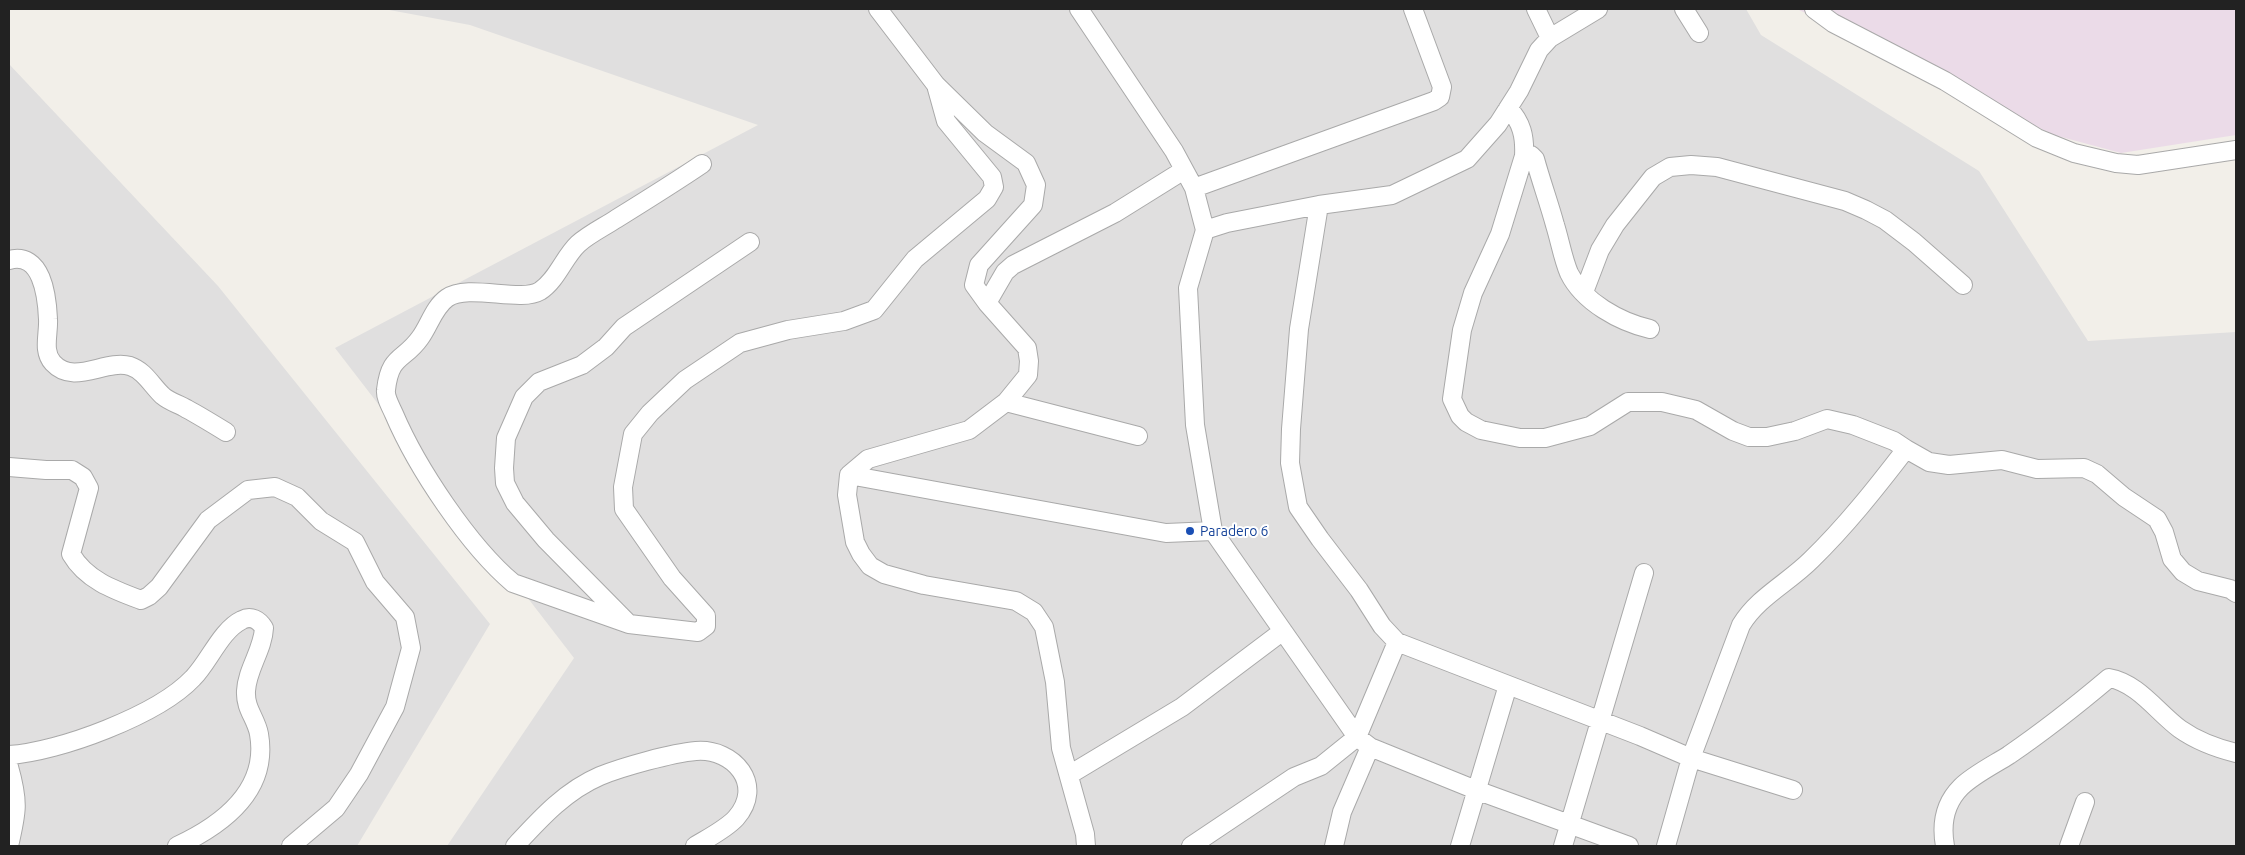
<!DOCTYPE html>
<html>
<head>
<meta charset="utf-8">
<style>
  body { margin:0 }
  #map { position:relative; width:2245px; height:855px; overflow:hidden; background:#f2efe9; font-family:Ubuntu,sans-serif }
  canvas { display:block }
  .frame { position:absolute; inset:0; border:10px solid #222; pointer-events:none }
</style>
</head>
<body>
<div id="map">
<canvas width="2245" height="855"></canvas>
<div class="frame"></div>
</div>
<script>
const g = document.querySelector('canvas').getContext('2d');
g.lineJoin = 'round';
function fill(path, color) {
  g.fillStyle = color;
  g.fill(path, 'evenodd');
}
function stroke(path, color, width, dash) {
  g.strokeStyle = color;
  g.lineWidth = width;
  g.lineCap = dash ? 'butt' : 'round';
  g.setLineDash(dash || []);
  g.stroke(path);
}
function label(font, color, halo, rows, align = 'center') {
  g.font = font + ' Ubuntu,sans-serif';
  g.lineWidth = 4;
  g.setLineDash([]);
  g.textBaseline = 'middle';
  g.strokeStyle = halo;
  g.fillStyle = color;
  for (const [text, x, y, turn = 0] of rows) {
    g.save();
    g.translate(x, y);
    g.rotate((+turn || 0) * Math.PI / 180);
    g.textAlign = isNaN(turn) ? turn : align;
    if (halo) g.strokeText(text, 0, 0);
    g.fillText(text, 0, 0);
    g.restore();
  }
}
fill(new Path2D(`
  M384 9H1746L1761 35 1979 171 2088 341 2236 332V846H447L574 658 335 348 758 125 470 25Z
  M9 64 218 286 490 624 357 846H9Z`), '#e0dfdf');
fill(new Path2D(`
  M1797 9H2236V135L2121 153 2054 135Z`), '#ebdbe8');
const minor = new Path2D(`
  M878 9 936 85 985 133 1026 163 1036 185 1033 205 979 265 974 285 987 303 1027 348 1029 361 1028 375 1006 402 969 430 868 459 849 475 847 495 855 542 861 554 870 566 884 574 924 585 1016 601 1034 612 1044 627 1055 682 1061 748 1085 834 1086 846
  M1079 9 1174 151 1194 188 1205 230 1188 288 1195 425 1213 531 1357 737 1370 747 1476 790 1629 846
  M1536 9 1550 38
  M1684 9 1699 33
  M1814 9 1833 23 1945 81 2037 138 2074 153 2116 163 2138 165 2236 150
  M1508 108C1522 122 1525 137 1524 156L1500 234 1473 293 1462 330 1452 399 1460 416 1466 422 1481 430 1520 438H1545L1590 426 1628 402H1662L1696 410 1733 431 1749 437H1767L1795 431 1827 419 1853 425 1894 441 1906 449C1876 488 1846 526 1811 560 1788 583 1758 597 1741 625L1691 758 1666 846
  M1524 156 1531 155 1535 159C1541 181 1549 203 1555 225 1560 241 1563 259 1569 273 1583 302 1620 322 1650 329
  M702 164C674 183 645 201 616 219 604 227 589 234 578 244 564 257 557 280 540 291 520 303 468 283 447 298 434 307 429 326 420 338 404 361 390 354 386 390 385 397 391 407 394 414 417 468 469 546 513 583L629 624 698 632 706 626V616L672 578 624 509 623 487 633 434 650 413 685 380 740 343 788 330 844 321 874 310 915 259 987 199 994 187 992 177 946 121 936 85
  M1194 188 1434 101 1440 97 1442 87 1413 9
  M1205 230 1227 223 1319 205 1392 195 1467 159 1498 124 1519 91 1539 50 1550 38 1598 9
  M9 260C42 251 47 296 48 319 49 334 42 351 53 363 74 386 105 359 130 366 145 371 152 386 163 396 170 402 179 404 187 409 200 416 213 424 226 432
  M1584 292 1600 250 1615 225 1653 177 1670 167 1691 165 1717 167 1845 201 1866 210 1885 220 1914 242 1963 285
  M987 303 1005 272 1013 265 1115 213 1184 170
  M1006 402 1138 436
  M1906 449 1929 462 1949 465 2002 460 2037 469 2084 468 2097 474 2124 497 2157 519 2164 532 2172 559 2183 572 2198 581 2230 589 2236 593
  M9 467 46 470H72L83 477 89 488 71 554C86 580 114 590 141 600L149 596 159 587 208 520 248 490 275 487 297 497 321 521 355 542 375 582 405 617 411 648 395 707 359 774 336 808 291 846
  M849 475 1166 533 1213 531
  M627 622 546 540 515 503 505 483 504 468 506 438 524 397 539 382 582 365 606 347 624 327 750 242
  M1397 642 1640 736 1691 758 1793 790
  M9 755C59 752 158 715 193 678 209 662 221 630 242 620 251 615 259 620 264 628 263 650 247 669 246 691 245 709 256 718 259 734 269 791 222 825 177 846
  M9 767C19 802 17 812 9 846
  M1069 775 1182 707 1283 631
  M515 846C540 819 565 791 600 776 622 767 672 753 696 751 734 748 765 785 736 818 726 829 708 838 695 846
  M1191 846 1294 777 1321 766 1357 737 1397 642 1382 626 1359 590 1320 539 1298 507 1290 463 1291 429 1299 329 1319 205
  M1334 846 1342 812 1370 747
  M1460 846 1508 685
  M1563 846 1644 573
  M1945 846C1941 824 1945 803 1961 787 1973 775 1995 764 2009 755 2044 731 2077 705 2109 678 2138 683 2157 712 2180 729 2197 741 2216 748 2236 753
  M2069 846 2085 802`);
stroke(minor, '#a9a9a9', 20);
stroke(minor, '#fff', 18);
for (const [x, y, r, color] of [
  [1190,531,5,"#1a4fb4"]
]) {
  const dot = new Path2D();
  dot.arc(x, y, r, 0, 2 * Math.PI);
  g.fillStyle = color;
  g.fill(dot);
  stroke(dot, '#fff', 2);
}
label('14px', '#164399', '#fff', [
  ["Paradero 6",1200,531]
], 'left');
</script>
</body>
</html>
